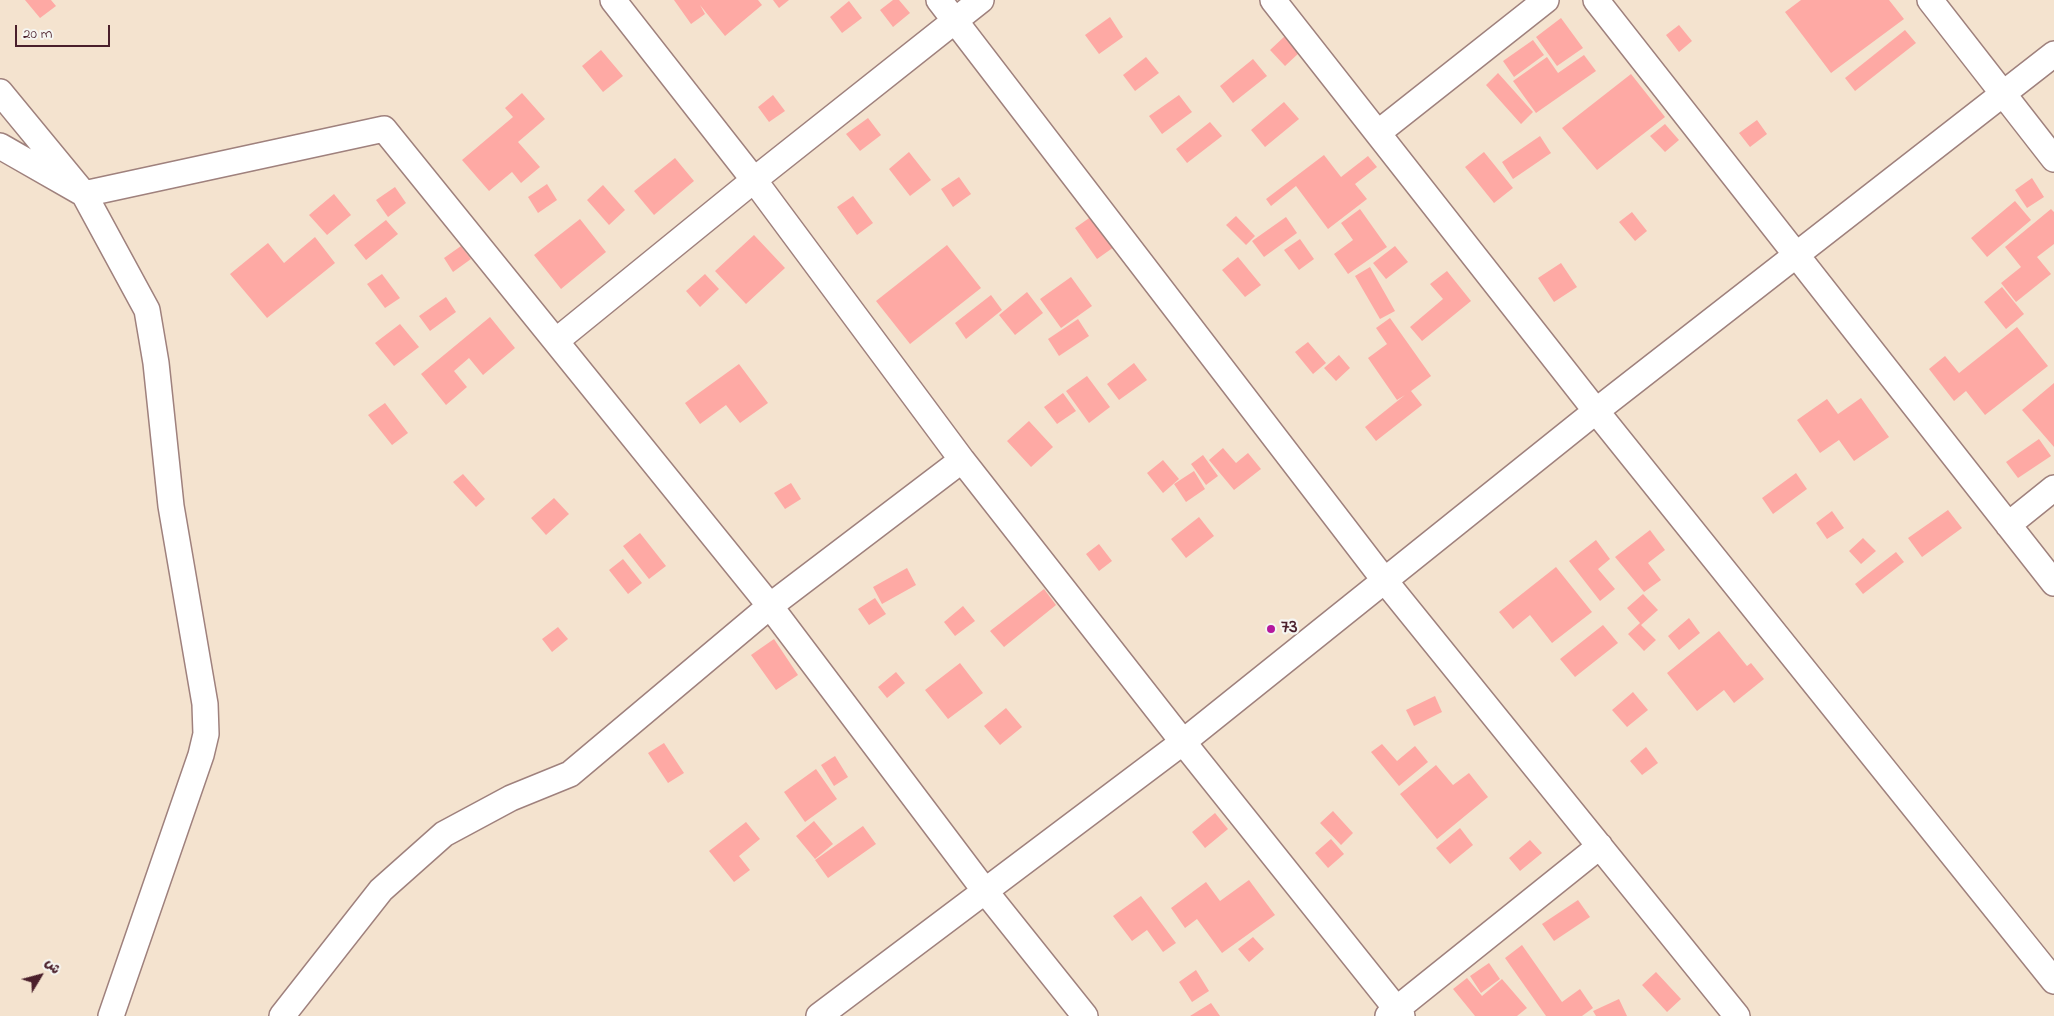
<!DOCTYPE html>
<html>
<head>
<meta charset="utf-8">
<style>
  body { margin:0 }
  #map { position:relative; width:2054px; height:1016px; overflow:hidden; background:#f4e3cf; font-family:"Indie Flower","Playpen Sans Arabic",sans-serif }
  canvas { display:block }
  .north { position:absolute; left:15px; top:951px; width:50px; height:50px; -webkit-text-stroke:4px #f6f6f2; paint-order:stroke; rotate:53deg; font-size:14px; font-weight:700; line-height:20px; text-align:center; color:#4a1f2b }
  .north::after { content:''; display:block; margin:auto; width:18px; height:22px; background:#4a1f2b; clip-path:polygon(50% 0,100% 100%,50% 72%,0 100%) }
  .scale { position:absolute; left:15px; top:25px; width:95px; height:22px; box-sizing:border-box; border:2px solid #4a1f2b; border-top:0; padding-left:6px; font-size:15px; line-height:18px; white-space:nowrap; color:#4a1f2b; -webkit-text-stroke:4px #f6f6f2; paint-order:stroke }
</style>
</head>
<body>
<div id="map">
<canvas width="2054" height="1016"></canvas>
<div class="north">ش</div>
<div class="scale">20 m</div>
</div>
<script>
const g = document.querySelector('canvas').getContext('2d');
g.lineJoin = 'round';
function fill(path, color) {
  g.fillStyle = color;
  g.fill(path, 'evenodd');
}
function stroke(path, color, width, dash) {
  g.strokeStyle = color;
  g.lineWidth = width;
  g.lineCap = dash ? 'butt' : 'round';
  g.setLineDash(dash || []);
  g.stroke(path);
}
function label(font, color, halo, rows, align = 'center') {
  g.font = font + ' "Indie Flower",sans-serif';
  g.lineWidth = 4.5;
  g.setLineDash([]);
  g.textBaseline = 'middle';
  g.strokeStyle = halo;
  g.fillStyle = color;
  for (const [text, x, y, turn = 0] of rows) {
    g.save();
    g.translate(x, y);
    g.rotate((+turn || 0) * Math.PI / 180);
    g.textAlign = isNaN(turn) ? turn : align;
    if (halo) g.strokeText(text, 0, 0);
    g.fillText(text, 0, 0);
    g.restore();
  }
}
fill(new Path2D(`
  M25 0H51L56 6 40 18Z
  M674 0H758L762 5 725 36 700 5 705 14 691 24Z
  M773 0H789L779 8Z
  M893 0H899L910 13 893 27 880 10Z
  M1801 0H1889L1904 19 1831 73 1785 12Z
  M849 1 862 18 842 33 830 17Z
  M1110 17 1123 37 1099 54 1085 35Z
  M1561 18 1583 48 1557 66 1536 37Z
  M1679 25 1692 41 1679 52 1666 35Z
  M1905 30 1916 43 1855 91 1845 78Z
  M1285 36 1300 52 1285 66 1270 50Z
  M1533 40 1544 55 1514 77 1503 61Z
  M601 50 623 76 603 92 582 66Z
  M1584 55 1596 71 1536 113 1513 81 1547 57 1558 73Z
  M1146 57 1159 73 1135 91 1123 75Z
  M1253 59 1267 76 1233 103 1220 86Z
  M1498 73 1533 112 1521 124 1486 85Z
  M1631 74 1665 117 1597 170 1562 128Z
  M522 93 545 119 518 142 540 167 521 183 512 172 489 191 462 160 513 117 505 108Z
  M773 95 785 111 769 122 758 107Z
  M1179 95 1192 112 1162 134 1149 116Z
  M1284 102 1299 119 1265 147 1251 130Z
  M868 118 881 135 860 151 846 134Z
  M1757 120 1767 134 1750 147 1739 133Z
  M1210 122 1222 136 1187 163 1176 149Z
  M1665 124 1679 140 1665 152 1650 136Z
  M1540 136 1551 153 1513 179 1502 162Z
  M909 152 931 180 910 196 889 169Z
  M1484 152 1513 188 1494 203 1465 167Z
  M1324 155 1341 177 1368 156 1377 167 1355 184 1367 199 1328 229 1296 186 1271 206 1266 199Z
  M675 158 694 181 654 215 634 191Z
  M959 177 971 194 953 207 941 189Z
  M2032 178 2044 197 2027 208 2015 190Z
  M547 184 557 200 538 213 528 197Z
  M603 185 625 210 609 225 587 200Z
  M395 187 406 203 388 217 376 200Z
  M334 194 351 215 327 235 309 215Z
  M853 196 873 223 857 235 837 207Z
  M2015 201 2031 220 1987 257 1971 238Z
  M1360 209 1387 247 1348 274 1334 254 1353 240 1341 223Z
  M2051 209 2054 212V244L2037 257 2051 274 2016 302 2001 283 2021 267 2005 247Z
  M1632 212 1647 231 1635 241 1619 222Z
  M1092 216 1114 247 1097 259 1075 228Z
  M1236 216 1255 236 1246 245 1226 225Z
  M1286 217 1297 233 1264 257 1252 241Z
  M580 219 606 252 561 289 534 255Z
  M386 220 398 234 366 260 354 245Z
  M754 235 785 268 746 304 715 271Z
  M315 237 335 263 267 318 230 274 268 243 284 263Z
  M1300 239 1314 259 1299 270 1284 250Z
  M947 245 981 288 910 344 876 301Z
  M461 246 471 259 453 272 444 258Z
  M1395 246 1408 262 1386 279 1373 263Z
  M1238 257 1261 285 1245 297 1222 270Z
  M1561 263 1577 287 1554 302 1538 278Z
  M1370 267 1395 311 1380 319 1355 276Z
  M1447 271 1471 301 1422 341 1410 327 1443 299 1430 284Z
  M382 274 400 298 385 308 367 284Z
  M705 274 719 289 700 307 686 291Z
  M1071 277 1092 306 1061 328 1040 299Z
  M2002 287 2024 314 2006 329 1984 302Z
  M1027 292 1043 313 1015 335 999 315Z
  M991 295 1002 310 966 339 955 323Z
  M446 297 456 312 430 331 419 316Z
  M490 317 515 348 483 375 469 358 454 371 467 387 446 405 421 374Z
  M1390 318 1431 376 1411 391 1422 405 1376 441 1365 427 1405 395 1397 400 1368 358 1387 344 1376 328Z
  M1078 319 1089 336 1059 356 1048 339Z
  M400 324 419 347 394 366 375 343Z
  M2017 327 2048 366 1985 415 1966 391 1954 401 1929 369 1945 356 1959 373Z
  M1308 342 1326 363 1313 374 1295 352Z
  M1339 355 1350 368 1336 381 1324 368Z
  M1134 363 1147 380 1119 400 1107 384Z
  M739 364 768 403 740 423 726 405 700 424 685 403Z
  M1087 376 1110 407 1089 423 1066 391Z
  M2054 383V447L2022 410Z
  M1063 393 1076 411 1057 424 1044 407Z
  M1861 398 1889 437 1854 461 1839 440 1820 453 1797 420 1827 399 1838 414Z
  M385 403 408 433 392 445 368 415Z
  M1029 421 1053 447 1031 467 1007 441Z
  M2039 439 2051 456 2018 478 2006 462Z
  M1223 448 1236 463 1248 453 1261 469 1234 490 1209 460Z
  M1203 455 1218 476 1206 485 1191 464Z
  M1163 460 1179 479 1163 493 1147 473Z
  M1194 471 1205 489 1186 502 1174 484Z
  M1796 473 1807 489 1773 514 1762 498Z
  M463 474 485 499 476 507 453 482Z
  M791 483 801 499 785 509 774 493Z
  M554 498 569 514 546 535 531 518Z
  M1948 510 1962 528 1922 557 1908 538Z
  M1832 511 1844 528 1827 539 1816 523Z
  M1199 517 1214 536 1186 558 1171 539Z
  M1650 530 1665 550 1648 563 1661 580 1644 592 1615 557Z
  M640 533 666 566 649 579 623 546Z
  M1863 538 1876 551 1861 564 1849 551Z
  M1596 540 1610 559 1598 569 1615 589 1600 601 1569 561Z
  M1099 544 1112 561 1099 571 1086 554Z
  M1896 552 1904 562 1863 594 1855 584Z
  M623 559 642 583 628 594 609 570Z
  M1556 567 1592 612 1552 643 1530 615 1513 629 1499 612Z
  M907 568 916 585 882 604 873 587Z
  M1044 589 1056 605 1004 647 990 631Z
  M1643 594 1658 610 1641 625 1656 640 1644 651 1628 634 1640 623 1627 608Z
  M875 598 886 614 869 625 858 609Z
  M963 606 975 621 955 636 944 622Z
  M1689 618 1700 633 1679 650 1668 636Z
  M1603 625 1618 643 1575 677 1560 659Z
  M558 627 568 639 552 652 542 639Z
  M1719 631 1747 666 1751 663 1764 679 1734 703 1724 690 1697 711 1667 673Z
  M774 639 798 675 776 690 751 655Z
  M960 663 983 693 948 719 925 690Z
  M896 672 905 683 887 698 878 687Z
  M1633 692 1648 710 1627 727 1612 710Z
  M1435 696 1442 712 1414 726 1406 710Z
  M1006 708 1022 727 1000 745 984 726Z
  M664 743 684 773 668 783 648 753Z
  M1382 744 1397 761 1415 746 1428 762 1399 786 1371 752Z
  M1646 747 1658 763 1642 775 1630 761Z
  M835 756 848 777 834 786 821 765Z
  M1436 765 1453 785 1469 773 1488 797 1437 839 1400 794Z
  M816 769 837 799 805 822 784 792Z
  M1333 811 1353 833 1341 845 1320 823Z
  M1215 813 1228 829 1205 848 1192 832Z
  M814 821 833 844 815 859 796 836Z
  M746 822 760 839 739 856 750 870 734 882 709 851Z
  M863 826 876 844 828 878 815 860Z
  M1460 828 1473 845 1450 864 1436 848Z
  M1331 839 1344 854 1328 868 1315 853Z
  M1530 840 1542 853 1520 871 1509 858Z
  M1249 880 1275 915 1222 953 1197 919 1185 928 1171 908 1206 882 1220 901Z
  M1141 896 1176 943 1163 952 1147 930 1132 941 1113 916Z
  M1578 900 1590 917 1554 941 1542 924Z
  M1253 937 1264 949 1249 962 1238 949Z
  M1522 945 1562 1002 1580 989 1593 1008 1582 1016H1546L1505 958Z
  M1489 963 1500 979 1481 993 1470 976Z
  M1196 970 1209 991 1192 1002 1179 982Z
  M1656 972 1681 999 1667 1012 1642 985Z
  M1467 978 1482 996 1502 979 1527 1008 1517 1016H1475L1453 989Z
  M1619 999 1627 1016H1596L1593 1011Z
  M1211 1003 1220 1016H1190Z`), '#fea9a4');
const minor = new Path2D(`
  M613 0 754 180 962 460 1183 742 1402 1016
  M939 0 1385 581 1737 1016
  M1273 0 1596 411 2054 981
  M1596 0 2054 583
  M1930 0 2054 159
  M0 92 84 194 147 310 156 363 171 506 205 704 206 734 201 755 111 1016
  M1379 132 1546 0
  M0 146 84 194 384 129 770 606 985 891 1085 1016
  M556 341 754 180 981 0
  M2008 525 2054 488
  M282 1016 381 890 444 834 511 798 570 774 770 606 962 460
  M819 1016 1183 742 1596 411 2054 54
  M1388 1016 1600 846`);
stroke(minor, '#9f817d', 28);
stroke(minor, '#fff', 25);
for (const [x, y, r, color] of [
  [1271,629,5,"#b5179e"]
]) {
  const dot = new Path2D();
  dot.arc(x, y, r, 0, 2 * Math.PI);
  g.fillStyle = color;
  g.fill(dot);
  stroke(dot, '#f6f6f2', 2);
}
label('bold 20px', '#4a1f2b', '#f6f6f2', [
  ["73",1281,629]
], 'left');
</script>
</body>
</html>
